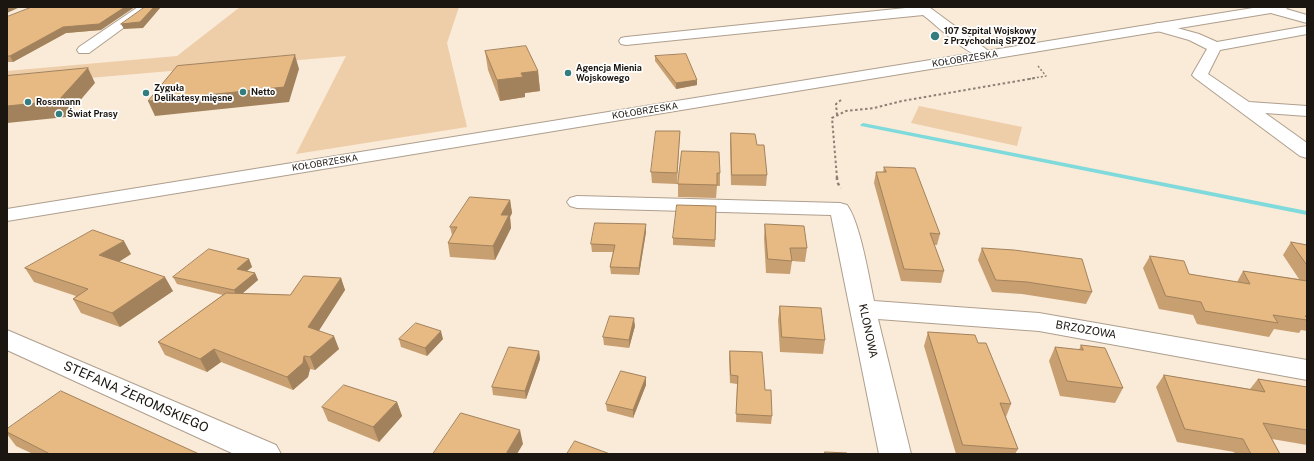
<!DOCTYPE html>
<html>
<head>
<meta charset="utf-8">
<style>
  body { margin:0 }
  #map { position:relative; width:1314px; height:461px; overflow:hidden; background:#faead8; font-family:"Public Sans",sans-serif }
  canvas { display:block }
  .frame { position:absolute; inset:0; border:8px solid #1c1610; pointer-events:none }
</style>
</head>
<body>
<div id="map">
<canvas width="1314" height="461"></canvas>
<div class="frame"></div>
</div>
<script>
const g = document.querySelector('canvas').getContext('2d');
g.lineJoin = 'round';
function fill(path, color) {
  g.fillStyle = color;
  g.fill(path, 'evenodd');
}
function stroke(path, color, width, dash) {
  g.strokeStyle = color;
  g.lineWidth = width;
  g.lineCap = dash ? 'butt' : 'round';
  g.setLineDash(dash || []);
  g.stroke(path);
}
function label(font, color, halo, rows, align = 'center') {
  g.font = font + ' "Public Sans",sans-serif';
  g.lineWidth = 3.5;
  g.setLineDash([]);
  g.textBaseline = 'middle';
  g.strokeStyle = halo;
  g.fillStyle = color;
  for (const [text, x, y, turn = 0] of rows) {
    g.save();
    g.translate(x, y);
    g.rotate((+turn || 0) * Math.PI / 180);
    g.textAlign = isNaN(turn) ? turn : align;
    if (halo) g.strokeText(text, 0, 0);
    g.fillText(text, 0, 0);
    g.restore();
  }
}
fill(new Path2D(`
  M240 7H459L447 43 467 127 296 154 346 56 7 85V71L177 56Z
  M919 106 1022 127 1017 146 911 123Z`), '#eecda9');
fill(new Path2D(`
  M863 123 1307 211V215L861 126 860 125Z`), '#7edadb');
const minor = new Path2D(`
  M138 7H152L89 53H79L77 50 79 47Z
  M915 7H929L994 55 992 58C974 63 938 26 923 15L626 45 621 44 619 41 621 38 626 37Z
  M1267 7H1279L1307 15V23L1267 12 1266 9Z
  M1159 23 1199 34 1217 42 1307 26V34L1220 50 1208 74 1249 102 1307 106V116L1265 113 1307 143V158L1300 156 1195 78 1192 75 1207 49 1189 40 1154 30 1152 27 1154 24Z
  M577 196 840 203 847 205C860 222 869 278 874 301L1039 313 1307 360V380L1039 331 878 319 911 454H879L831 215 577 208 570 206 567 202 570 198Z
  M7 330 276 445 281 454H234L7 350Z`);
const major = new Path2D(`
  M1259 7H1289L1283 11 7 221V209Z`);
stroke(minor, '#ae9f8e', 2);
stroke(major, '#ae9f8e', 2);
stroke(new Path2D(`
  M1029 79 1046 76 1038 66`), '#8b8074', 1.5, [2, 2]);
stroke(new Path2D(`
  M837 115 836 104 841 100
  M837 178 832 118 846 111 874 108 902 101 1035 78`), '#8b8074', 2, [2.5, 2.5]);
stroke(new Path2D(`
  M837 177V182L841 188`), '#8b8074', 2.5, [3, 3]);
fill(minor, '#fff');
fill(major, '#fff');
fill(new Path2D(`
  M7 17 101 30 66 33 13 62H7Z
  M485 51 538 71 540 91 525 93V97L500 101 488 70Z
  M655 56 697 85 676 89 655 61Z
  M680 131 677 184 652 183 651 172Z
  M731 133 757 145 767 175 766 186 731 185 730 144Z
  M682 151 720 173V186H717L716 198 678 197V184Z
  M884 167 940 234 937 245H934L944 271 941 283 901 281 874 183 876 172H883Z
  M510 200 512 213 510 217 511 228 495 260 450 257 448 243 452 235 450 227Z
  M716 206 715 247 673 245V238Z
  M765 224 807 248 805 262 792 261 790 274 766 273 764 238Z
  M646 232 639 275 611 274 610 267 613 252H592L591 244Z
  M1291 242 1307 245V331L1301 330 1299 333 1274 329 1269 337 1197 324 1193 315 1159 309 1143 268 1150 256 1189 274 1237 282 1243 271 1299 279 1283 255Z
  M982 248 1092 292 1086 304 1022 294 992 292 978 260Z
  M131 254 119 262 173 291 120 327 81 313 73 299 76 296 34 282 25 268Z
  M249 259 252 267 247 271 255 273 258 280 243 293 290 295 341 278 345 290 319 330 339 349 315 370 310 369 308 377 293 390 221 362 207 372 165 355 158 342 223 295 177 284 173 277Z
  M780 306 825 340 823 354 780 352 778 320Z
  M635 326 629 348 604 345 603 337Z
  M928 332 978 343 1011 404 1006 417 1018 449 1015 454H956L924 346Z
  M399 339H443L427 356 401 347Z
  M1081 345 1123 388 1115 403 1060 396 1049 361 1055 347 1079 350Z
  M539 351 540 359 526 399 493 395 492 387Z
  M730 351 772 416 771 424 736 422 737 384 730 383 729 358Z
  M1164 375 1250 389 1258 379 1307 387V445L1272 439 1280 454H1235L1234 452 1177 442 1156 387Z
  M646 377V385L633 418 607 411 606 404Z
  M397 402 402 416 379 442 328 421 322 407Z
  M7 429 199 454H33L16 446 7 434Z`), '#c79f71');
fill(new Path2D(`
  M7 7H20L7 13Z
  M125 7H135L101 30 66 33 13 62 10 56 63 27Z
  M154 7H161L143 28 124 29 121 24Z
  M295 55 299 69 289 102 155 116 148 101Z
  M88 68 95 83 66 117 7 123V106Z
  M538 71 540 91 525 93V97L500 101 497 80 521 73Z
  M697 80V85L676 89V83Z
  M510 200 512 213 510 217 511 228 495 260 493 246 501 215Z
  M646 224V232L639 275V268Z
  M124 241 131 254 107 269 99 255Z
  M249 259 252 267 240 276 237 269Z
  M255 273 258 280 237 298 234 290Z
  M165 277 173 291 120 327 112 313Z
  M341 278 345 290 313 340 308 327Z
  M634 318 635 326 629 348V340Z
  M441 331 443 339 427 356 425 348Z
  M334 336 339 349 315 370 310 357Z
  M214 349 221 362 207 372 200 359Z
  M539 351 540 359 526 399 525 391Z
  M304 356 310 369 308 377 293 390 287 377Z
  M646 377V385L633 418V410Z
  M397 402 402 416 379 442 373 427Z
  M520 430 523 444 517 454H506Z`), '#a2825c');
const building = new Path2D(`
  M32 7H125L99 24 63 27 10 56H7V17Z
  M145 7H154L140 22 121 24Z
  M526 46 538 71 521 73 523 77 497 80 485 51Z
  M686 54 697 80 676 83 655 56Z
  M295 55 284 87 148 101 177 66Z
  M88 68 58 101 7 106V76Z
  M656 131H680L677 173 651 172Z
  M731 133 755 134 757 145H764L767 175H732Z
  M682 151 719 152 720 173H717V185L678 184Z
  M884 167 915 168 940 234 930 233 944 271 904 269 876 172H886Z
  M470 197 510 200 501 215H509L493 246 448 243 457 227H450Z
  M677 205 716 206 715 240 673 238Z
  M595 223 646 224 639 268 610 267 615 245 591 244Z
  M765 224 804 226 807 248H790L792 261 768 259Z
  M93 230 124 241 99 255 165 277 112 313 73 299 88 289 25 268Z
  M1291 242 1307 245V265Z
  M982 248 1014 250 1082 259 1092 292 1027 282 996 280Z
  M209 249 249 259 237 269 255 273 234 290 173 277Z
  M1150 256 1184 261 1189 274 1250 284 1243 271 1307 281V316H1305L1307 318V320L1273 315 1278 323 1205 311 1201 302 1166 296Z
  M304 276 341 278 308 327 334 336 310 357 304 356 303 363 287 377 214 349 200 359 158 342 226 293 290 295Z
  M780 306 821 308 825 340 782 337Z
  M610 316 634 318 629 340 603 337Z
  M416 323 441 331 425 348 399 339Z
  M928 332 975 335 978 343H986L1011 404 1000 403 1018 449 963 445Z
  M1081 345 1105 348 1123 388 1067 381 1055 347 1083 350Z
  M509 347 539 351 525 391 492 387Z
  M730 351 762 352 765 390H771L772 416 736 414 738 376 731 375Z
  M621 371 646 377 633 410 606 404Z
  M1164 375 1265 392 1258 379 1307 387V430L1263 423 1280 454H1251L1243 439 1185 429Z
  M344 385 397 402 373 427 322 407Z
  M61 391 199 454H50L7 432V429Z
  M461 413 520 430 506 454H433Z
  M575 441 610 454H567Z
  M825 452 847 453 848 454H825Z`);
fill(building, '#e7b983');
stroke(building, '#a2825c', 1);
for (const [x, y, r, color] of [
  [935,36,5,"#347d7e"],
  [568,73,4,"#347d7e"],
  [243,92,4,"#347d7e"],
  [146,93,4,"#347d7e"],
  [28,102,4,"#347d7e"],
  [59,114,4,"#347d7e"]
]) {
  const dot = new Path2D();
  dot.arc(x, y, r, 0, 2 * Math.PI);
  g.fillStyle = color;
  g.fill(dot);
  stroke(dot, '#fff', 1.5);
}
label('bold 9px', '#1c1610', '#fff', [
  ["107 Szpital Wojskowy",944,31],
  ["z Przychodnią SPZOZ",944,41],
  ["Agencja Mienia",576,68],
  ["Wojskowego",576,78],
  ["Zyguła",154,88],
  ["Delikatesy mięsne",154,98],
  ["Netto",251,92],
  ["Rossmann",36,102],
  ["Świat Prasy",67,114]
], 'left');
label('9px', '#1c1610', '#fff', [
  ["KOŁOBRZESKA",965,59,-9],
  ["KOŁOBRZESKA",645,111,-9],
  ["KOŁOBRZESKA",325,163,-9]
]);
label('11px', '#1c1610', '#fff', [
  ["BRZOZOWA",1086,330,10],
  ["KLONOWA",868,331,78]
]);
label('13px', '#1c1610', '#fff', [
  ["STEFANA ŻEROMSKIEGO",136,397,24]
]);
</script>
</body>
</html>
